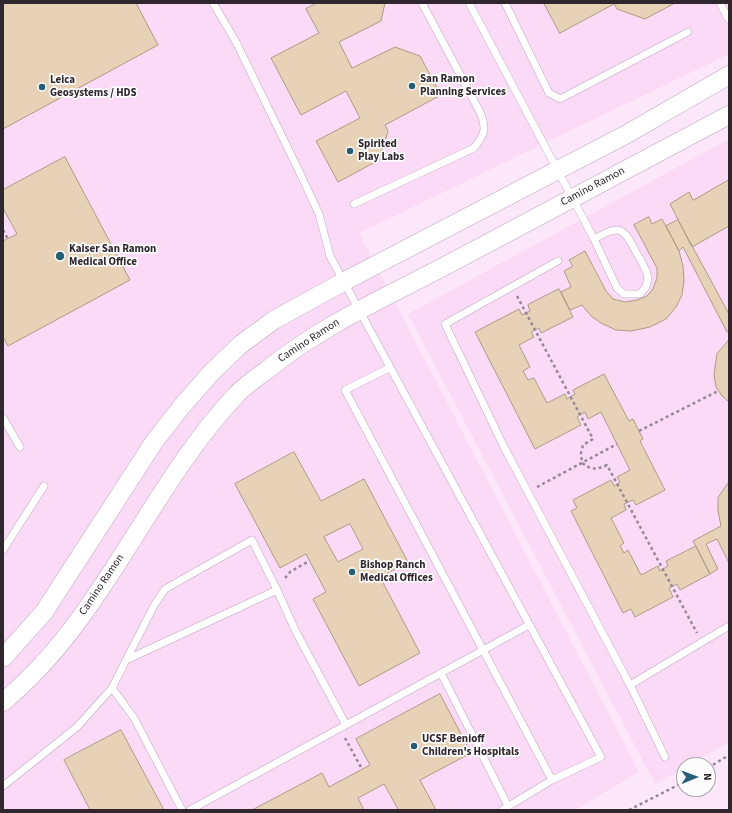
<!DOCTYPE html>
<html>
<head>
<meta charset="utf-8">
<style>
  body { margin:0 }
  #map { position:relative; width:732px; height:813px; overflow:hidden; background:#fce7fa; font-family:"Source Sans 3",sans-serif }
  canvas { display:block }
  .frame { position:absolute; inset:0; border:4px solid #2f262e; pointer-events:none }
  .north { position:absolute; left:676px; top:757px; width:40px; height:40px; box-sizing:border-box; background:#fcfcfc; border:1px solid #aaa6aa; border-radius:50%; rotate:89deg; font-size:11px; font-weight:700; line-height:16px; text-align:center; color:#2f262e }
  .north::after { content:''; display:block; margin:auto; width:14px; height:18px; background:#265e78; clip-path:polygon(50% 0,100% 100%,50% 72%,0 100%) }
</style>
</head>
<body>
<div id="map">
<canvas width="732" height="813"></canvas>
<div class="frame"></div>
<div class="north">N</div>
</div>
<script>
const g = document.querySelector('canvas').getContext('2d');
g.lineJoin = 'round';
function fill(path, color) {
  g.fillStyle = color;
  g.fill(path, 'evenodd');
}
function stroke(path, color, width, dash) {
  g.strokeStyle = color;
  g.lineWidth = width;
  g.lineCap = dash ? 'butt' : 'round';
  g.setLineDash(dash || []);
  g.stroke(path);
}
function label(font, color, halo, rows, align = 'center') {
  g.font = font + ' "Source Sans 3",sans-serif';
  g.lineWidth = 3.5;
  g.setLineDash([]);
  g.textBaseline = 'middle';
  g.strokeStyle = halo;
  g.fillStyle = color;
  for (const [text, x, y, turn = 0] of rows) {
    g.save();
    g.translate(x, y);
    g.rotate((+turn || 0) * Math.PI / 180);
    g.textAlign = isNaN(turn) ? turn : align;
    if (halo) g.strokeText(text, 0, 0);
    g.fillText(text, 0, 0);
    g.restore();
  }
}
fill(new Path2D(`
  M3 3H729V54L359 233 639 772 575 810H3Z
  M729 139V742L689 765H684V768L655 784 408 314Z`), '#fadaf7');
const building = new Path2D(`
  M3 3H136L158 45 3 129Z
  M317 3H385L381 21 339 42 352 68 395 47 420 56 441 95 385 125 388 131 379 160 338 182 316 141 360 118 346 91 301 115 271 58 319 33 306 9Z
  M544 3H675L645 19 617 9 614 4 560 33Z
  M65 157 130 280 8 346 3 337V241L17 234 3 208V190Z
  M729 180V226L692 247 670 204 689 192 693 200Z
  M649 217 652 224 662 219 679 251 683 266 684 280 682 295 676 307 666 319 650 327 631 331 616 330 601 323 591 316 582 305 570 310 561 292 571 287 564 271 573 266 569 260 585 251 606 291 613 299 625 302 637 300 647 296 653 289 657 278V268L634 225Z
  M678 220 729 314V331L727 332 683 247 679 251 666 226Z
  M559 289 573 317 541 333 539 328 531 332 534 337 519 345 530 367 523 371 528 380 534 378 547 403 565 394 567 399 575 394 573 390 604 374 629 421 633 419 643 439 640 441 665 490 636 505 633 500 624 504 626 510 611 518 624 543 620 546 624 553 628 550 641 575 658 566 660 571 668 566 666 561 696 546 710 574 680 590 677 584 669 588 673 597 635 617 631 609 623 613 571 511 577 508 573 500 611 480 614 486 620 482 617 477 630 470 601 412 588 419 585 412 577 417 581 425 535 449 475 332 519 309 522 315 530 311 528 305Z
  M729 340V402L722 396 716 387 714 375 717 354Z
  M294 452 321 501 364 479 408 562 380 577 420 653 359 686 313 599 326 592 306 554 280 568 235 484ZM350 524 363 549 338 562 324 537Z
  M729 482V563L717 539 706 544 718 569 710 574 693 541 721 526 718 511V498Z
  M440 694 471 753 420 780 436 810H395L398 809 384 784 358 798 364 810H252L322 773 329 787 370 765 356 739Z
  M121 730 164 810H90L64 760Z`);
fill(building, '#e7d2b8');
stroke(building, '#af9c83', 1);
const service = new Path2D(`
  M213 3 236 42 298 169 319 214 330 256 338 271 601 757 552 780 345 390 389 368
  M469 3 594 239 617 288 624 294H640L646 287 648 277C646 268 641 260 636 252 623 226 619 225 594 239
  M505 3 549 93 560 99 688 32
  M720 3 729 20
  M354 204 474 148C485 134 487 129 480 112L422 3
  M558 261 445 324 504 447 630 685 665 757
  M3 418 20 447
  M3 550 44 486
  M277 590 296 632 346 725
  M126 660 155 604 165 589 252 540 277 590 126 660 112 688 134 718 182 810
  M441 673 508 806
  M630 685 729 626
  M3 786 77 727 112 688
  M190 810 529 625
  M502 810 552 780`);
const tertiary = new Path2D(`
  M3 658 44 612 154 442 182 406 211 373 240 345 274 320 343 282 627 134 729 75
  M3 702C104 619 148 488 237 394 246 385 257 377 267 370 321 326 384 298 445 266 540 216 634 165 729 115`);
stroke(service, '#bfa6bc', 8);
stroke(tertiary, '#bfa6bc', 19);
stroke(new Path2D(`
  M3 230 8 239
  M517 296 593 439 583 445 581 453 582 463C592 470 596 470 607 465L697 633
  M639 431 718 391
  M537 487 617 444
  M285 578 290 572 309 561
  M345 738 362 769
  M708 768 729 755
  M629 810 684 782`), '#978896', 2.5, [3, 3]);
stroke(service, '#fff', 7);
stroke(tertiary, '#fff', 18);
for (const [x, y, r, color] of [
  [412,86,4,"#265e78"],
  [42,87,4,"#265e78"],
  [350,151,4,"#265e78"],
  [60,256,5,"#265e78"],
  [352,572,4,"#265e78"],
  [414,746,4,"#265e78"]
]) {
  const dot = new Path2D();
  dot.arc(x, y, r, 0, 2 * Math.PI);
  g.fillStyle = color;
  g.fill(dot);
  stroke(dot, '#fcfcfc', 1.5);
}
label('bold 11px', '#2f262e', '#fcfcfc', [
  ["San Ramon",420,80],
  ["Planning Services",420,93],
  ["Leica",50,81],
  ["Geosystems / HDS",50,94],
  ["Spirited",358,145],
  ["Play Labs",358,158],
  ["Kaiser San Ramon",69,250],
  ["Medical Office",69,263],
  ["Bishop Ranch",360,566],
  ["Medical Offices",360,579],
  ["UCSF Benioff",422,740],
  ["Children's Hospitals",422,753]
], 'left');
label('11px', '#2f262e', '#fcfcfc', [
  ["Camino Ramon",593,187,-28],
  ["Camino Ramon",309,341,-33],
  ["Camino Ramon",102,585,-56]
]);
</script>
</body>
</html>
